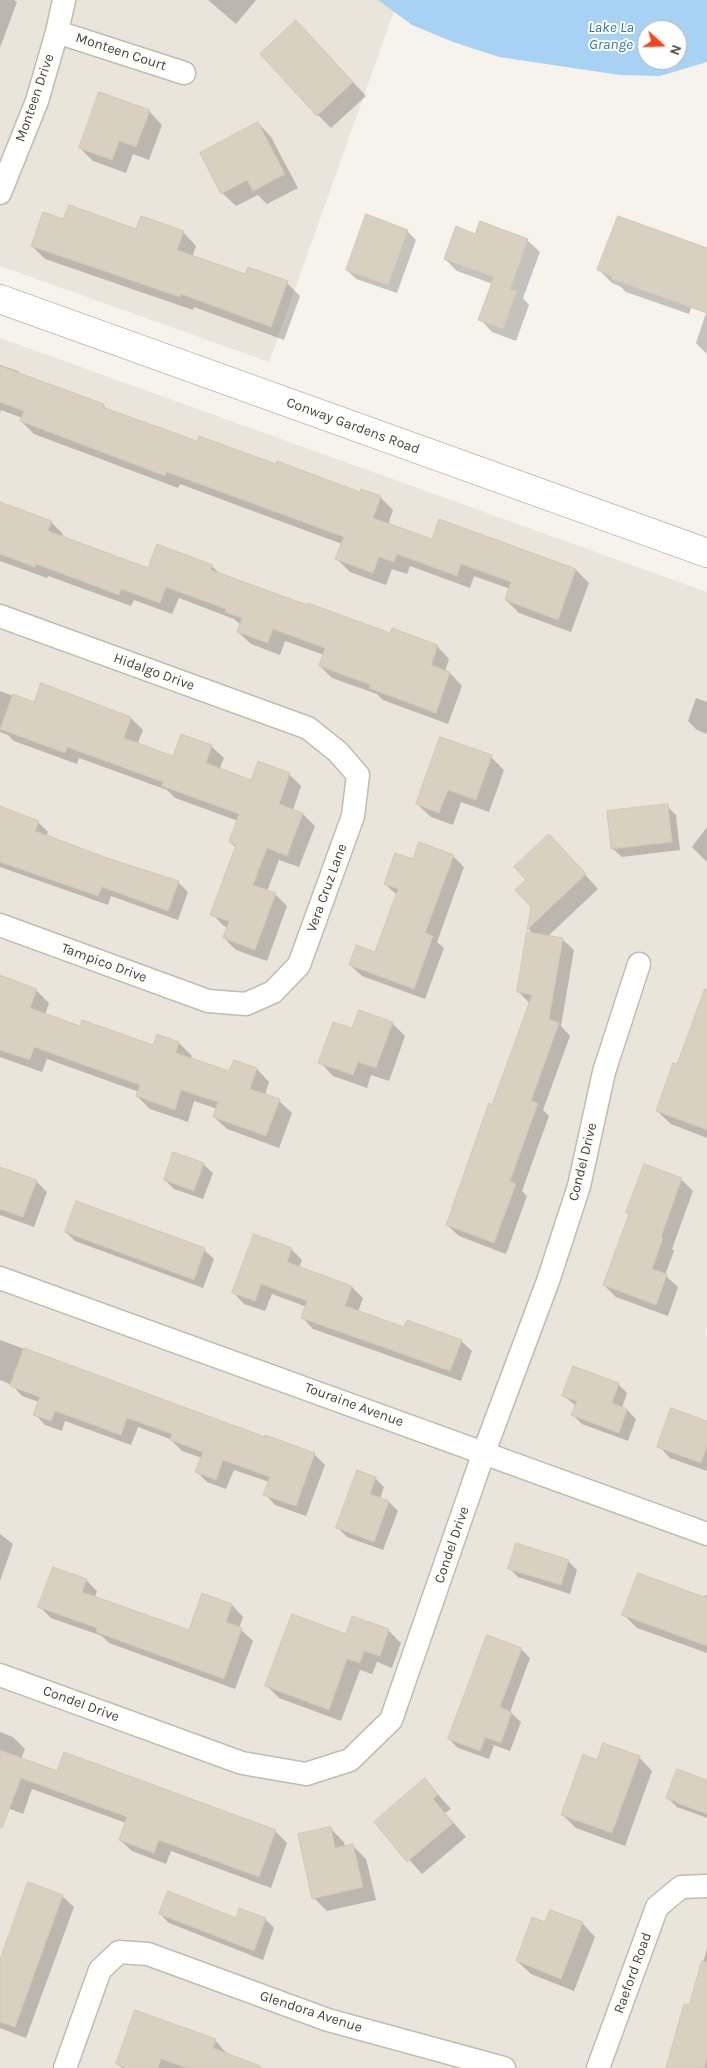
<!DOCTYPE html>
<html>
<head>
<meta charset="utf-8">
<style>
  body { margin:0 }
  #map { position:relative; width:707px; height:2068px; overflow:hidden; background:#f6f3ec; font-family:Karla,sans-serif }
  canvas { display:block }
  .north { position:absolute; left:637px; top:20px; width:50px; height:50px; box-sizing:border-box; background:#fff; border:1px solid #b7b5b0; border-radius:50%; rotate:110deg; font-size:14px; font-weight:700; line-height:20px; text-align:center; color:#4b4539 }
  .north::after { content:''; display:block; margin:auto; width:18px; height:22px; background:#ff421a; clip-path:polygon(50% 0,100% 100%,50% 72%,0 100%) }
</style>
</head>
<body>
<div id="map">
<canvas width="707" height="2068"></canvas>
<div class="north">N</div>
</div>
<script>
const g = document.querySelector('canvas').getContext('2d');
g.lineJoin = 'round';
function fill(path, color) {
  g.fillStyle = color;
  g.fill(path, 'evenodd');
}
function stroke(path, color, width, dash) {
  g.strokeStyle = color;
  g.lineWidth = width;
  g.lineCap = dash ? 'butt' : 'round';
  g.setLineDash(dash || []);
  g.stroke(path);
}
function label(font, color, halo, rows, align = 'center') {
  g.font = font + ' Karla,sans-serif';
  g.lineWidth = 4;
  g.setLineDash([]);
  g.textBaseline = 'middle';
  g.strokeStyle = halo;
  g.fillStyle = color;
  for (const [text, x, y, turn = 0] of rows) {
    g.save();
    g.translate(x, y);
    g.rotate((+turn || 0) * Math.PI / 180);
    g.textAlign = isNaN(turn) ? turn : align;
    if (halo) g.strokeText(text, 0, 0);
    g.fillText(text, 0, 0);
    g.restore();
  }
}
fill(new Path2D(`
  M0 0H398L269 362 0 266Z
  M0 338 707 592V1328L705 1334 707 1335V2068H0Z`), '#eae5da');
fill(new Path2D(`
  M378 0H707V62L660 76 620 75 499 57 453 42 412 25ZM647 30H677V60H647Z`), '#a7d2f3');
fill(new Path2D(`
  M0 0H14L17 2 0 48Z
  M208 0H256L236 24Z
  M309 35 366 96 331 128 318 115Z
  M149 111 162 125 149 160 133 154 126 173 93 161 80 148Z
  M258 123 271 137 298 188 267 204 258 195 236 206 222 193Z
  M64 221 137 231 183 232 196 246 192 257 246 275 287 283 300 296 284 340 194 307 193 310 45 259 32 246Z
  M407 231 416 240 397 293 356 279 347 270Z
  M476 235 527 240 540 252 523 298 529 305 516 341 492 332 480 319 493 284 457 271 445 259Z
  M707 246V265L689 314 626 292 621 287 612 283 599 270 704 253Z
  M707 310V354L696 343Z
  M0 365 18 371 21 375 103 405 109 411 198 443 361 493 380 497 393 510 388 525 433 541 576 570 589 583 571 632 519 613 506 600 510 589 474 576 470 588 410 566 407 574 392 569 386 585 350 572 337 559 342 544 180 484 178 488 34 434 21 421 22 418 1 410 0 413Z
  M0 504 51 522 63 534 62 537 149 569 212 566 221 575 391 635 437 646 449 659 445 672 450 673 462 686 448 724 383 700 377 694 332 678 320 666 324 655 285 641 280 655 251 644 238 632 241 625 234 619 179 598 172 614 134 600 131 606 48 576 47 578 0 561Z
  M0 691 35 704 84 700 131 718 143 730 137 745 173 758 211 746 224 758 219 770 252 782 289 774 301 786 293 810 303 814 315 826 299 867 279 860 267 891 275 894 287 906 267 961 236 950 224 938 228 928 224 926 212 914 236 848 230 842 238 821 175 798 167 790 79 758 77 764 14 741 8 735 0 732Z
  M696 698 707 702V734L697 730 688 721Z
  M491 757 504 770 489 812 461 802 453 825 431 817 417 804Z
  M667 806 676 815 680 850 622 857 612 848Z
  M0 808 38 822 48 832 46 837 178 882 188 892 178 920 111 896 108 905 0 867Z
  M707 827V862L692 847Z
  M562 849 598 889 548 936 562 939 574 950 561 1026 570 1036 543 1110 549 1116 522 1191 527 1196 506 1254 459 1236 447 1225 530 1004 518 991 533 934 529 930 533 907Z
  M453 856 464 867 437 942 444 948 425 999 362 976 350 965 376 954 397 895 385 884 413 861Z
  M0 978 36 990 49 1003 45 1015 80 1028 154 1047 179 1043 192 1056 190 1059 230 1072 234 1061 257 1069 269 1082 265 1095 279 1101 292 1113 279 1148 227 1129 214 1117 217 1109 194 1101 188 1122 150 1109 137 1096 139 1092 47 1059 42 1072 0 1057Z
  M707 1020V1138L671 1124 657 1111 678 1066Z
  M392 1023 405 1036 389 1081 371 1075 367 1088 333 1076 320 1062 353 1030Z
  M203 1164 213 1173 203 1199 174 1189 165 1180Z
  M0 1168 36 1181 47 1192 34 1227 0 1215Z
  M681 1179 693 1191 672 1249 674 1251 665 1275 678 1287 668 1316 616 1297 604 1285 630 1215 627 1213Z
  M66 1232 204 1250 214 1259 203 1288 75 1241Z
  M291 1249 302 1260 299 1268 352 1287 363 1298 358 1312 405 1329 461 1341 472 1351 461 1381 313 1329 303 1318 307 1307 272 1294 265 1311 244 1304 234 1293Z
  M0 1340 266 1439 314 1454 325 1465 306 1516 275 1505 265 1494 269 1482 234 1470 226 1489 207 1482 197 1472 202 1458 182 1451 170 1439 138 1427 131 1445 65 1421 62 1431 45 1425 35 1414 39 1402 22 1396 12 1385 0 1380Z
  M618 1384 627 1393 622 1408 627 1410 636 1419 628 1441 582 1424 573 1415 576 1406 564 1396Z
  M707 1423V1471L670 1458 659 1446Z
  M375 1478 384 1487 380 1499 389 1502 398 1511 383 1550 347 1537 338 1528Z
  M0 1534 13 1544 0 1581Z
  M568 1561 577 1570 570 1594 518 1577 509 1568Z
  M86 1580 97 1591 95 1597 189 1632 203 1595 232 1605 243 1617 239 1628 253 1641 235 1689 109 1643 102 1636 51 1618 40 1607Z
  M705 1595 707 1596V1653L637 1628 624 1615 704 1598Z
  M388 1630 401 1643 392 1668 377 1662 372 1674 360 1670 341 1721 279 1698 267 1686 347 1635Z
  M521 1649 530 1658 510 1712 521 1722 510 1751 494 1745 489 1759 458 1748 449 1739Z
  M0 1732 13 1737 25 1749 21 1759 58 1773 275 1831 287 1843 271 1888 171 1851 166 1864 132 1851 120 1840 126 1823 32 1789 23 1814 0 1805Z
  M639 1757 652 1771 625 1846 576 1828 562 1814 598 1761Z
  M425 1780 451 1809 445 1813 466 1837 422 1874 375 1822Z
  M707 1781V1811L677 1800V1803L707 1814V1818L677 1807 668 1798Z
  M330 1828 344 1842 345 1847 353 1846 366 1859 376 1900 327 1911 314 1898Z
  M62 1896 74 1907 26 2038 0 2028V1963Z
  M160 1914 237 1920 265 1919 274 1928 263 1960 169 1923Z
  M582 1923 595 1937 574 1991 531 1974 517 1961Z
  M707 1949V2068H669L690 2007Z
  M215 2040 228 2055 263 2068H122L117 2064Z`), '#0003');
const building = new Path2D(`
  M296 20 353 82 317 116 260 54Z
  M99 92 150 110 136 147 119 141 112 160 79 148Z
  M258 122 285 174 253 191 247 180 221 194 200 153Z
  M69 205 136 229 141 216 184 231 177 250 245 274 248 267 288 281 271 327 181 294 180 297 31 246 43 212 63 219Z
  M366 214 408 230 388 285 346 270Z
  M618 216 707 248V313L611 279 612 276 597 270Z
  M480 221 528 239 510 289 517 291 503 329 478 320 494 277 444 259 456 226 475 234Z
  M0 366 104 404 102 407 197 441 199 436 276 464 277 461 360 492 361 489 381 496 373 518 432 539 439 519 576 569 558 620 505 600 511 582 461 564 457 576 397 554 394 562 379 557 373 573 335 559 344 537 167 472 165 476 20 421 24 411 0 402Z
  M0 502 52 521 48 531 148 568 157 544 213 565 211 570 307 605 308 603 390 633 392 628 438 645 431 665 450 672 436 713 369 688 371 685 319 666 325 648 273 629 268 643 237 632 242 618 225 612 226 609 166 587 160 603 121 589 119 595 36 564 35 567 0 554Z
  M41 683 131 717 124 738 173 756 181 734 212 745 206 763 251 780 258 761 290 773 279 804 303 813 287 856 267 848 253 885 276 893 255 950 223 938 229 921 210 915 236 845 229 842 239 814 162 786 163 782 67 747 65 753 0 729 13 694 34 702Z
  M440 737 492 755 476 800 448 790 439 813 416 804Z
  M668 804 672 842 611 849 607 811Z
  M0 806 39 821 35 831 110 859 179 881 168 911 102 887 98 896 0 862Z
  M549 834 586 874 527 930 531 907 515 890 526 880 514 867Z
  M419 842 454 855 425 933 433 936 414 989 349 965 356 945 375 952 398 889 384 884 395 853 413 859Z
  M527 932 563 938 549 1019 559 1023 531 1101 538 1103 510 1181 516 1184 494 1243 446 1225 489 1103 492 1105 532 995 517 992Z
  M0 975 37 989 30 1008 80 1026 82 1020 153 1045 157 1034 179 1042 176 1053 229 1071 234 1060 257 1068 250 1089 280 1099 266 1136 213 1117 218 1102 181 1090 175 1110 136 1096 140 1085 34 1047 30 1060 0 1050Z
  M705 989H707V1130L656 1111 673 1063 677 1064Z
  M359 1010 393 1022 376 1068 358 1062 353 1075 318 1063 333 1022 352 1028Z
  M173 1152 204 1163 194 1191 164 1180Z
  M644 1164 682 1178 661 1237 663 1238 652 1269 667 1274 656 1305 603 1285 629 1214 626 1213Z
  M0 1167 37 1180 23 1217 0 1209Z
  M76 1201 205 1248 194 1280 65 1232Z
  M254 1234 292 1248 287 1262 352 1286 345 1306 404 1327 407 1320 462 1340 450 1371 301 1318 307 1301 261 1284 255 1301 232 1293Z
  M24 1348 265 1437V1435L315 1453 296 1506 263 1495 270 1477 223 1460 216 1480 195 1472 203 1452 170 1440 172 1434 127 1418 121 1435 55 1411 51 1421 33 1415 40 1397 10 1386Z
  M573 1366 619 1383 612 1403 627 1409 619 1433 571 1415 577 1401 562 1396Z
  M671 1408 707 1421V1446L701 1463 657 1447Z
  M357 1470 376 1477 370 1494 389 1501 374 1542 336 1528Z
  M516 1543 569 1560 561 1585 508 1569Z
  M53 1567 87 1579 82 1592 189 1630 202 1593 232 1604 226 1622 242 1628 224 1679 96 1632 97 1628 38 1607Z
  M638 1573 707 1598V1646L622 1615Z
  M292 1614 346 1634 352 1616 389 1629 380 1656 364 1651 360 1663 347 1659 329 1710 265 1686Z
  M487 1635 522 1648 500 1707 512 1712 501 1743 485 1737 480 1751 448 1739Z
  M603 1743 640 1756 612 1833 561 1815 583 1754 597 1760Z
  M0 1750 57 1771 64 1752 276 1830 259 1877 159 1840 154 1853 119 1840 127 1817 21 1778 2 1828 0 1827Z
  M677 1769 707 1780V1813L666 1798Z
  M425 1778 438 1795 433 1799 453 1823 407 1862 374 1822Z
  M331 1827 335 1848 353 1844 363 1887 312 1899 298 1834Z
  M28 1882 63 1895 15 2027 0 2022V1960Z
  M168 1891 236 1918 239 1908 266 1918 254 1951 159 1914Z
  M550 1910 583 1922 561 1979 516 1961 532 1917 545 1922Z
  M702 1961 707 1962V2058L704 2068H666L684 2004 689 2005Z
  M135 2010 216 2039 213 2048 260 2066V2068H187L161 2059 158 2068H127L116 2064Z`);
fill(building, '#d8d0c1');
stroke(building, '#d4c8b3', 1);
const minor = new Path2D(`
  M57 32 184 73
  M0 193 37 101 57 32 64 0
  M0 616 308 728 338 752 358 775 353 816 299 965 273 992 246 1004 208 1001 0 925
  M0 1278 707 1534
  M0 1675 242 1763 306 1774 350 1760 391 1720 484 1452 548 1281 579 1186 604 1072 639 964
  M65 2068 100 1970 119 1952 148 1954 328 2020 504 2068
  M598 2068 657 1907 681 1887 707 1886`);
const tertiary = new Path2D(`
  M0 299 707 553`);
stroke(minor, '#c2bcae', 25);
stroke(tertiary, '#c2bcae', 30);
stroke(minor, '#fff', 22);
stroke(tertiary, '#fff', 28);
label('14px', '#4b4539', '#fff', [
  ["Monteen Court",121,52,18],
  ["Monteen Drive",35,98,-71],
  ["Conway Gardens Road",353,426,20],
  ["Hidalgo Drive",154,672,20],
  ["Vera Cruz Lane",327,888,-70],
  ["Tampico Drive",104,963,20],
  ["Condel Drive",583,1162,-76],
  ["Touraine Avenue",354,1405,20],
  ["Condel Drive",452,1545,-71],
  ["Condel Drive",81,1704,20],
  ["Raeford Road",633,1973,-70],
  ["Glendora Avenue",311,2012,18]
]);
label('italic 15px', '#2b77b4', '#fff', [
  ["Lake La",611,28],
  ["Grange",611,45]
]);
</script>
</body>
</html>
